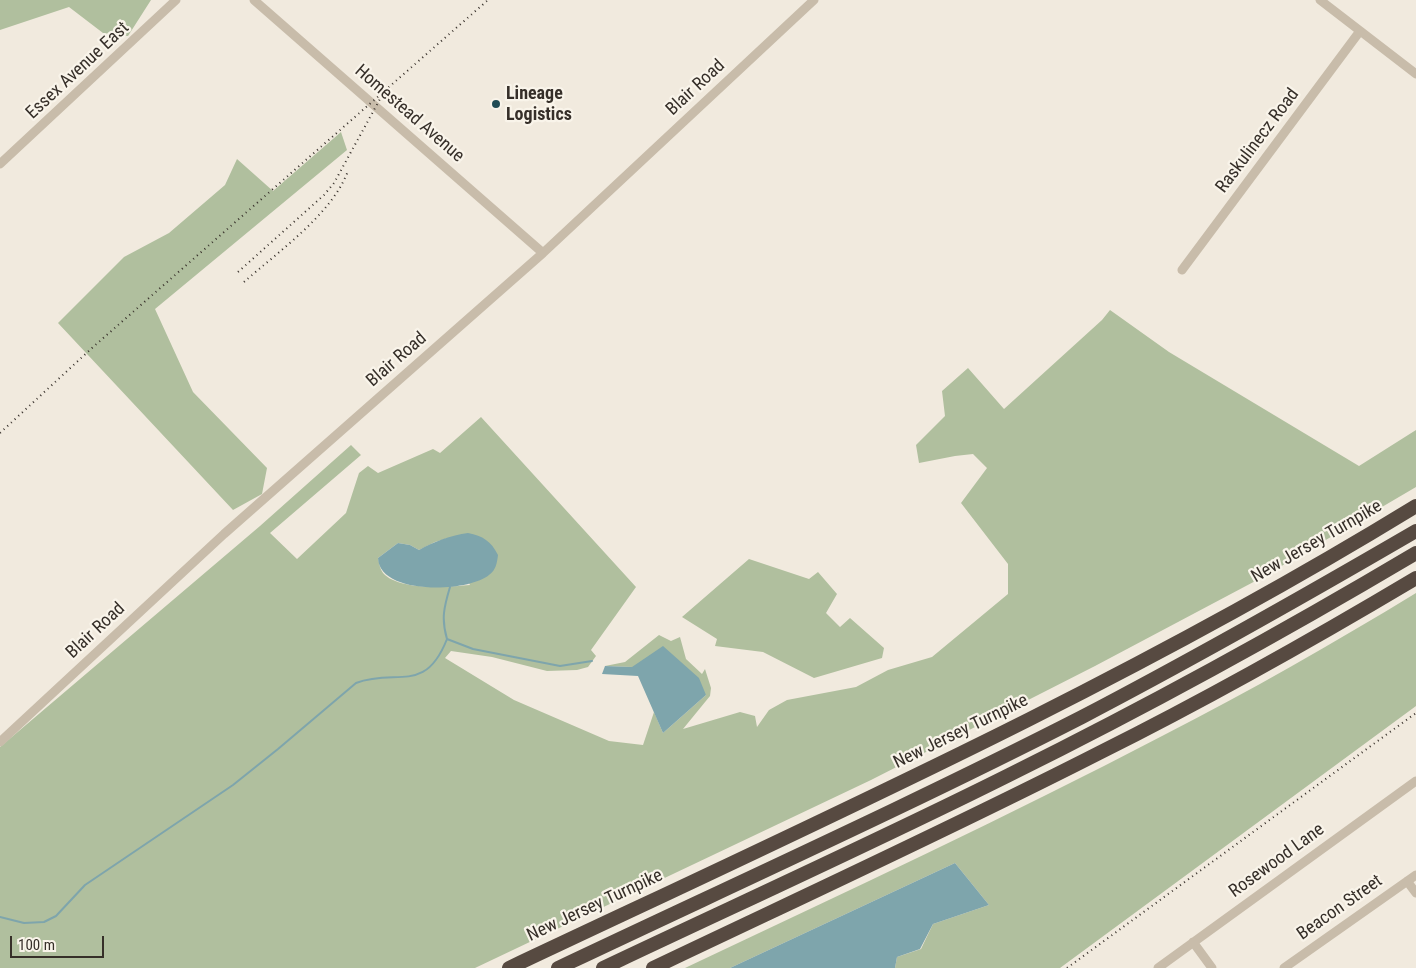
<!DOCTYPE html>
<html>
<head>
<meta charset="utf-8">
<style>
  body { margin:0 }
  #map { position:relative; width:1416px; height:968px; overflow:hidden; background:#f1eade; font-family:"Roboto Condensed",sans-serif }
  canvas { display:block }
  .scale { position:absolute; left:10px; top:936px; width:94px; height:22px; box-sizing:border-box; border:2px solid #362f29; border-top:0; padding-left:6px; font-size:15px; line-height:18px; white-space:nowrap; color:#362f29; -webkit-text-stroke:4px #f9f4ea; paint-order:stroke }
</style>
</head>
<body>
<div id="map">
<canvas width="1416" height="968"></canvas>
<div class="scale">100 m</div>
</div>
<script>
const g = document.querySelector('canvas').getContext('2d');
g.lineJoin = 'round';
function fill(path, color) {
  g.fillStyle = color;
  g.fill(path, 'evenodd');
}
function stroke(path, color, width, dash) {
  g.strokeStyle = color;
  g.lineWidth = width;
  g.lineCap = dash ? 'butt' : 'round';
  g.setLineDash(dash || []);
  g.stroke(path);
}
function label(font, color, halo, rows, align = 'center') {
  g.font = font + ' "Roboto Condensed",sans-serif';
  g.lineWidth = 4.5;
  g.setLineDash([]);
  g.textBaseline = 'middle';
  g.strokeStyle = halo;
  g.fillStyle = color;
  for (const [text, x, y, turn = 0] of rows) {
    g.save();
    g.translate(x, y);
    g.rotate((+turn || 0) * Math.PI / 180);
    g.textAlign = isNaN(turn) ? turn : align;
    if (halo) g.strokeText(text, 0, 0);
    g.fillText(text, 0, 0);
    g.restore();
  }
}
fill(new Path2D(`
  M0 0H151L128 36 103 33 69 7 0 30Z
  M341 132 347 150 155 309 193 392 267 468 262 494 233 510 58 323 124 257 169 233 225 185 237 159 273 191Z
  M1110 310 1169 352 1359 466 1416 430V487L1261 578 1095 666 871 780 475 968H0V747L260 526 351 445 361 455 270 533 297 559 346 513 359 473 368 466 378 473 433 449 440 453 481 417 636 587 591 650 596 656 588 667 577 670 547 671 492 657 451 651 445 658 514 700 609 741 643 745 654 712 663 733 706 695 632 667 605 666 625 662 659 635 671 641 680 637 686 659 702 674 705 669 711 688 710 696 683 729 740 712 755 716 757 727 769 710 787 700 856 687 888 670 932 657 1008 594V564L961 503 987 468 973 454 955 456 919 463 916 445 945 416 942 391 968 368 1004 409 1102 320ZM448 538 470 585C448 587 399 591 383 573 380 569 379 563 378 558L398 543 410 545 419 550 435 542Z
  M749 559 809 579 818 572 837 594 826 613 840 627 850 618 884 648 882 658 814 678 763 652 715 646 717 639 682 617Z
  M1416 593V706L1060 968H895L897 957 921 949 933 924 989 905 955 863 730 968H685C846 892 1007 817 1164 735 1250 691 1334 643 1416 593Z`), '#b0bf9e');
fill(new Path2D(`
  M468 533C483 536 491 541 498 555 497 563 496 570 489 575 467 593 379 595 378 558L398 543 410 545 419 550C433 542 451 535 468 533Z
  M663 646 699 678 706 695 663 733 638 676 602 674 605 666 632 667Z
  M955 863 989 905 933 924 920 949 897 957 895 968H730Z`), '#7ea5ac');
stroke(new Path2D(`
  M450 587C444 607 441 619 447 639L473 649 560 666 592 661
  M0 917 24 923 44 922 56 916 85 885 233 785 278 749 356 683C397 668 425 695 447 639`), '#7ea5ac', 2);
stroke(new Path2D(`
  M254 0 543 253
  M1320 0 1416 74
  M0 164 176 0
  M1182 270 1360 31
  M0 742 224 534 543 253 814 0
  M1407 881 1416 893
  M1193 942 1212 968
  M1158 968 1416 781
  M1284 968 1416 875`), '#c8bcaa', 9);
stroke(new Path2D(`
  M509 968C816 823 1126 684 1416 506
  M558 968C733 885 910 805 1082 717 1195 658 1306 595 1416 531
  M603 968C738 904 875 842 1009 775 1148 706 1283 632 1416 553
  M653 968C802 897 952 828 1099 753 1207 699 1312 640 1416 578`), '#574a41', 14);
stroke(new Path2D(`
  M238 272 324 195 334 183 380 99
  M244 282C279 251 332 214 348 171
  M0 433 92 348 488 0
  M1067 968 1416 713`), '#362f29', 2, [1, 4]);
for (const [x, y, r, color] of [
  [496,104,5,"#214c55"]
]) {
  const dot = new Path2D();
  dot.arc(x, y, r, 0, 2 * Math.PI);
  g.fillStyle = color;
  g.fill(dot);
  stroke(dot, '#f9f4ea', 2);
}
label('18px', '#362f29', '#f9f4ea', [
  ["Essex Avenue East",78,71,-43],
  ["Blair Road",696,88,-43],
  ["Homestead Avenue",409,114,41],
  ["Raskulinecz Road",1258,141,-53],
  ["Blair Road",397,360,-41],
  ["New Jersey Turnpike",1317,542,-30],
  ["Blair Road",96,631,-43],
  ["New Jersey Turnpike",961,732,-26],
  ["Rosewood Lane",1277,861,-36],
  ["New Jersey Turnpike",595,906,-25],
  ["Beacon Street",1340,908,-35]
]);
label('bold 18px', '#362f29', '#f9f4ea', [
  ["Lineage",506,94],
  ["Logistics",506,115]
], 'left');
</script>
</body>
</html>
